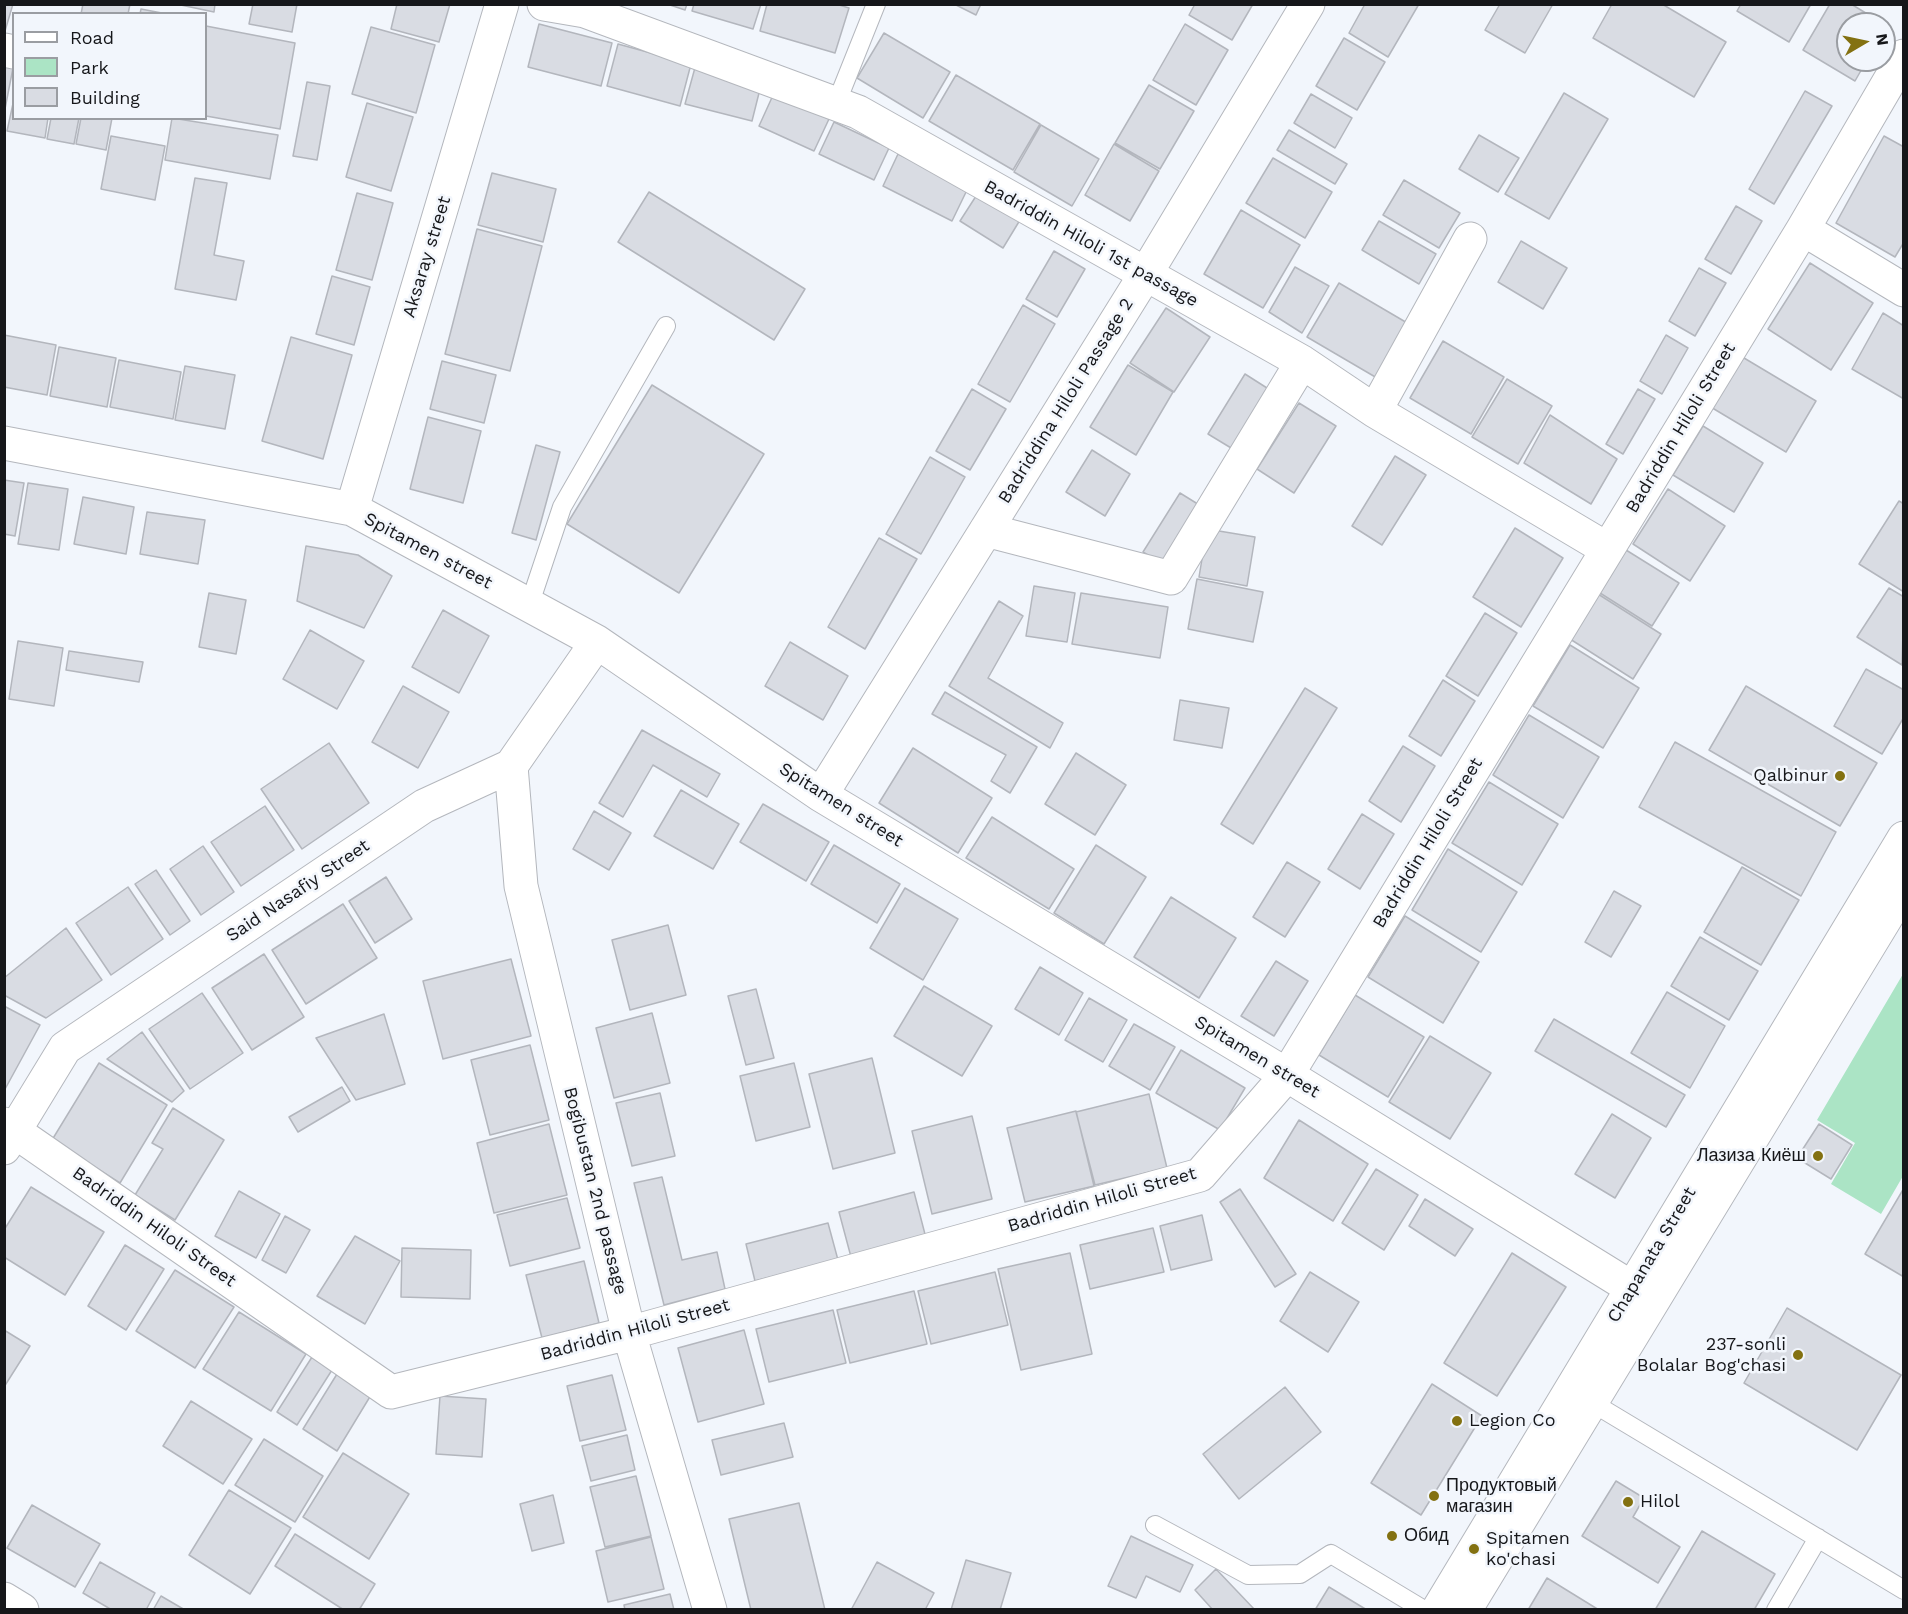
<!DOCTYPE html>
<html>
<head>
<meta charset="utf-8">
<style>
  body { margin:0 }
  #map { position:relative; width:1908px; height:1614px; overflow:hidden; background:#f2f6fc; font-family:"Work Sans",sans-serif }
  canvas { display:block }
  .frame { position:absolute; inset:0; border:6px solid #16171a; pointer-events:none }
  .legend { position:absolute; left:12px; top:12px; width:195px; height:108px; box-sizing:border-box; background:#f2f6fc; border:2px solid #9a9da2; margin:0; padding:8px 10px; list-style:none; font-size:18px; color:#16171a }
  .legend li { display:flex; align-items:center; gap:12px; height:30px }
  .legend b { width:30px; border:2px solid #9a9da2 }
  .north { position:absolute; left:1836px; top:12px; width:60px; height:60px; box-sizing:border-box; background:#f2f6fc; border:2px solid #9a9da2; border-radius:50%; rotate:81deg; font-size:16px; font-weight:700; line-height:24px; text-align:center; color:#16171a }
  .north::after { content:''; display:block; margin:auto; width:21px; height:27px; background:#837111; clip-path:polygon(50% 0,100% 100%,50% 72%,0 100%) }
</style>
</head>
<body>
<div id="map">
<canvas width="1908" height="1614"></canvas>
<div class="frame"></div>
<ul class="legend">
<li><b style="height:8px;background:#fff"></b>Road</li>
<li><b style="height:16px;background:#abe4c5"></b>Park</li>
<li><b style="height:16px;background:#d9dce3"></b>Building</li>
</ul>
<div class="north">N</div>
</div>
<script>
const g = document.querySelector('canvas').getContext('2d');
g.lineJoin = 'round';
function fill(path, color) {
  g.fillStyle = color;
  g.fill(path, 'evenodd');
}
function stroke(path, color, width, dash) {
  g.strokeStyle = color;
  g.lineWidth = width;
  g.lineCap = dash ? 'butt' : 'round';
  g.setLineDash(dash || []);
  g.stroke(path);
}
function label(font, color, halo, rows, align = 'center') {
  g.font = font + ' "Work Sans",sans-serif';
  g.lineWidth = 5;
  g.setLineDash([]);
  g.textBaseline = 'middle';
  g.strokeStyle = halo;
  g.fillStyle = color;
  for (const [text, x, y, turn = 0] of rows) {
    g.save();
    g.translate(x, y);
    g.rotate((+turn || 0) * Math.PI / 180);
    g.textAlign = isNaN(turn) ? turn : align;
    if (halo) g.strokeText(text, 0, 0);
    g.fillText(text, 0, 0);
    g.restore();
  }
}
fill(new Path2D(`
  M1903 974V1176L1881 1214 1831 1184 1855 1143 1817 1120Z`), '#abe4c5');
const building = new Path2D(`
  M4 4H13L5 31H4Z
  M83 4H130L128 14H81Z
  M176 4H215L214 12Z
  M253 4H297L292 32 249 24Z
  M397 4H450L439 42 391 29Z
  M667 4H687L685 10Z
  M694 4H761L753 29 692 11Z
  M767 4H836L849 8 835 53 760 31Z
  M954 4H981L976 15Z
  M1195 4H1253L1232 40 1189 15Z
  M1365 4H1419L1388 57 1349 33Z
  M1500 4H1553L1525 53 1485 30Z
  M1612 4H1662L1726 42 1694 97 1593 38Z
  M1741 4H1811L1789 42 1737 11Z
  M1830 4H1851L1887 26 1884 31V24H1848V60H1867L1855 81 1803 50Z
  M141 9 167 14H140Z
  M539 24 612 43 601 86 528 67Z
  M1185 24 1228 50 1196 105 1153 80Z
  M206 26 295 43 280 129 206 116Z
  M371 27 435 45 416 113 352 94Z
  M884 33 950 72 923 118 857 78Z
  M1344 38 1385 62 1357 110 1316 86Z
  M618 44 691 64 680 106 607 86Z
  M696 64 762 81 752 121 685 104Z
  M4 66 13 68 4 114Z
  M956 75 1040 124 1013 170 929 121Z
  M307 82 330 86 317 160 293 156Z
  M1149 85 1194 111 1160 169 1115 143Z
  M1805 91 1832 106 1774 204 1749 189Z
  M774 93 829 119 814 151 759 126Z
  M1564 93 1608 119 1549 219 1505 194Z
  M1311 94 1352 118 1335 148 1294 123Z
  M14 99V118H48L45 138 7 131Z
  M367 103 413 117 391 191 346 177Z
  M51 118H79L74 144 47 139Z
  M81 118H112L106 150 76 144Z
  M172 118 278 135 270 179 165 160Z
  M834 122 889 148 874 180 819 154Z
  M1041 125 1099 159 1072 206 1014 172Z
  M1289 130 1347 164 1335 184 1277 150Z
  M1479 135 1519 158 1498 192 1459 169Z
  M111 136 165 146 155 200 101 189Z
  M1884 136 1904 147V242L1895 257 1836 223Z
  M1114 144 1159 171 1130 221 1085 195Z
  M898 154 968 188 952 221 883 186Z
  M1273 158 1332 192 1305 238 1246 203Z
  M492 173 556 189 543 242 478 225Z
  M195 178 227 183 214 255 244 261 236 300 175 289Z
  M1404 180 1460 213 1439 248 1383 215Z
  M649 192 805 289 774 340 618 242Z
  M357 193 393 203 372 280 336 270Z
  M978 193 1020 220 1003 248 960 221Z
  M1736 206 1762 221 1731 274 1705 259Z
  M1241 210 1300 245 1263 308 1204 274Z
  M1379 221 1436 254 1419 284 1362 250Z
  M477 229 542 246 510 371 445 354Z
  M1521 241 1567 268 1543 309 1498 282Z
  M1054 251 1085 269 1057 317 1026 299Z
  M1810 263 1873 303 1831 370 1768 329Z
  M1295 267 1329 286 1302 333 1269 312Z
  M1699 268 1726 283 1695 336 1669 321Z
  M332 276 370 287 354 345 316 334Z
  M1339 283 1409 324 1377 378 1307 337Z
  M1023 305 1055 324 1010 402 978 384Z
  M1166 308 1210 337 1174 392 1130 363Z
  M1883 313 1904 326V399L1852 369Z
  M4 335 56 345 47 395 4 387Z
  M1666 335 1688 348 1662 394 1640 381Z
  M291 337 352 355 323 459 262 441Z
  M1443 341 1504 377 1471 434 1410 398Z
  M59 347 116 358 107 407 50 396Z
  M1739 355 1816 401 1786 452 1709 406Z
  M119 360 181 372 173 419 110 407Z
  M442 361 496 375 484 423 430 409Z
  M1128 365 1173 392 1136 455 1090 427Z
  M185 366 235 375 225 429 175 420Z
  M1245 374 1278 395 1241 454 1208 434Z
  M1507 379 1552 406 1518 464 1472 437Z
  M652 385 764 454 679 593 567 524Z
  M972 389 1006 409 970 470 936 451Z
  M1638 389 1655 399 1623 454 1606 444Z
  M1299 403 1336 426 1294 493 1257 469Z
  M1550 415 1617 459 1591 504 1524 463Z
  M428 417 481 431 463 503 410 489Z
  M1703 426 1763 463 1734 512 1673 475Z
  M536 445 560 452 536 540 512 533Z
  M1092 450 1130 474 1105 516 1066 492Z
  M1395 456 1426 475 1382 545 1352 526Z
  M930 457 965 477 921 554 886 534Z
  M4 480 24 483 15 536 4 534Z
  M28 483 68 489 59 550 18 544Z
  M1668 489 1725 526 1690 581 1633 544Z
  M1180 493 1209 511 1172 570 1143 552Z
  M83 497 134 507 126 554 74 544Z
  M1899 501 1904 504V592L1859 564Z
  M147 512 205 520 198 564 140 554Z
  M1515 528 1563 558 1521 627 1473 597Z
  M1207 529 1255 537 1247 586 1199 577Z
  M879 538 917 559 865 649 828 627Z
  M306 546 358 555 392 576 364 628 297 601Z
  M1626 550 1679 583 1652 626 1600 593Z
  M1197 579 1263 592 1253 642 1188 629Z
  M1034 586 1075 593 1067 642 1026 636Z
  M1889 588 1904 597 1902 665 1857 637Z
  M209 593 246 600 236 654 199 647Z
  M1081 593 1168 607 1160 658 1072 644Z
  M1598 594 1661 634 1633 679 1570 639Z
  M999 601 1023 616 988 678 1063 723 1050 748 949 686Z
  M443 610 489 636 459 693 412 667Z
  M1485 613 1517 633 1478 696 1446 676Z
  M310 630 364 661 337 709 283 679Z
  M18 641 63 648 54 706 9 699Z
  M790 642 848 676 823 720 765 686Z
  M1570 645 1639 688 1603 748 1533 706Z
  M69 651 143 662 139 682 66 670Z
  M1866 669 1904 690V717L1882 754 1834 726Z
  M1443 680 1475 701 1441 756 1409 736Z
  M403 686 449 712 418 768 372 742Z
  M1746 686 1877 763 1840 826 1709 750Z
  M1305 688 1337 708 1253 844 1221 824Z
  M945 692 1037 747 1010 793 991 781 1006 755 932 714Z
  M1180 700 1229 708 1222 748 1174 740Z
  M1529 715 1599 757 1563 818 1493 775Z
  M642 730 720 774 707 797 653 765 623 817 599 803Z
  M1675 742 1836 832 1801 896 1639 807Z
  M329 743 369 803 302 849 261 789Z
  M1403 746 1435 766 1401 822 1369 801Z
  M913 748 992 798 958 853 879 803Z
  M1076 753 1126 785 1095 835 1045 804Z
  M1489 782 1558 824 1522 885 1452 843Z
  M681 790 739 824 713 869 654 836Z
  M763 804 829 842 806 881 740 842Z
  M265 806 294 850 241 886 211 842Z
  M594 811 631 833 609 870 573 849Z
  M1362 814 1394 834 1360 889 1328 869Z
  M992 817 1074 869 1049 909 966 858Z
  M834 845 900 884 877 923 811 884Z
  M1096 845 1146 877 1104 944 1054 913Z
  M203 846 234 892 201 915 170 869Z
  M1448 849 1517 892 1481 952 1412 910Z
  M1287 862 1320 882 1285 937 1253 917Z
  M1742 867 1799 900 1761 965 1704 932Z
  M156 870 190 921 170 935 135 884Z
  M386 877 412 919 375 943 349 901Z
  M128 887 163 939 111 975 76 923Z
  M905 888 958 919 923 980 870 948Z
  M1614 891 1641 906 1611 957 1585 942Z
  M1171 897 1236 938 1199 998 1134 957Z
  M343 904 377 958 306 1004 272 950Z
  M1405 916 1479 962 1443 1023 1368 977Z
  M668 925 686 995 630 1010 612 940Z
  M66 928 102 980 46 1018 4 995V978Z
  M1700 937 1758 971 1729 1020 1671 986Z
  M264 954 304 1017 252 1050 212 988Z
  M511 959 531 1036 443 1059 423 981Z
  M1276 961 1308 981 1274 1036 1241 1016Z
  M1040 967 1083 993 1059 1035 1015 1009Z
  M924 986 992 1026 962 1076 894 1036Z
  M756 989 774 1058 746 1065 728 996Z
  M1667 992 1725 1026 1690 1088 1631 1053Z
  M202 993 243 1053 190 1089 149 1029Z
  M1355 995 1424 1037 1388 1097 1319 1055Z
  M1089 998 1127 1020 1103 1062 1065 1040Z
  M4 1006 40 1025 4 1091Z
  M652 1013 670 1083 614 1098 596 1028Z
  M384 1014 405 1084 356 1100 316 1038Z
  M1554 1019 1685 1095 1666 1127 1535 1051Z
  M1134 1024 1175 1047 1150 1090 1109 1066Z
  M142 1032 184 1091 172 1102 107 1059Z
  M1430 1036 1491 1073 1450 1139 1389 1102Z
  M530 1045 549 1120 490 1135 471 1060Z
  M1181 1050 1245 1088 1220 1130 1156 1093Z
  M872 1058 895 1153 833 1169 809 1074Z
  M99 1063 167 1105 120 1183 52 1140Z
  M794 1063 810 1127 756 1141 740 1076Z
  M342 1087 350 1101 298 1132 289 1117Z
  M660 1093 675 1156 632 1166 616 1103Z
  M1149 1094 1167 1168 1095 1185 1076 1112Z
  M173 1108 224 1140 175 1220 135 1195 163 1149 152 1143Z
  M1076 1111 1094 1186 1025 1202 1007 1128Z
  M1612 1114 1651 1138 1615 1198 1575 1174Z
  M972 1116 992 1199 932 1214 912 1131Z
  M1299 1120 1368 1164 1333 1221 1264 1178Z
  M549 1124 567 1195 494 1213 477 1143Z
  M1819 1124 1852 1145 1831 1179 1797 1158Z
  M1376 1169 1418 1195 1384 1250 1342 1223Z
  M662 1177 682 1260 717 1252 725 1289 664 1305 634 1183Z
  M31 1187 104 1232 65 1295 4 1257V1230Z
  M1904 1188V1277L1865 1254Z
  M1240 1189 1296 1274 1275 1287 1220 1202Z
  M239 1191 280 1214 256 1258 215 1236Z
  M914 1192 926 1238 851 1257 839 1212Z
  M567 1198 580 1248 510 1266 497 1215Z
  M1425 1199 1473 1229 1455 1256 1409 1226Z
  M1202 1215 1212 1260 1171 1270 1160 1226Z
  M285 1216 310 1230 286 1273 262 1260Z
  M828 1223 838 1260 755 1281 746 1244Z
  M1153 1228 1164 1272 1090 1289 1080 1245Z
  M355 1236 400 1261 365 1324 317 1296Z
  M125 1245 164 1269 126 1330 88 1306Z
  M402 1248 471 1250 470 1299 401 1297Z
  M1070 1253 1092 1354 1021 1370 998 1269Z
  M1512 1253 1566 1287 1497 1396 1444 1363Z
  M584 1261 599 1323 542 1338 526 1275Z
  M175 1270 234 1307 195 1368 136 1331Z
  M995 1272 1008 1325 931 1344 918 1291Z
  M1310 1272 1359 1302 1328 1352 1280 1321Z
  M914 1291 927 1344 850 1363 837 1310Z
  M1787 1308 1901 1375 1857 1450 1744 1383Z
  M833 1310 846 1363 769 1382 756 1329Z
  M239 1312 306 1354 271 1411 203 1369Z
  M4 1330 30 1346 4 1387Z
  M744 1330 764 1404 698 1422 678 1348Z
  M312 1357 332 1370 297 1425 277 1412Z
  M337 1374 371 1395 337 1451 303 1429Z
  M612 1375 626 1430 580 1441 567 1386Z
  M1432 1384 1482 1416 1421 1515 1371 1483Z
  M1285 1387 1321 1432 1239 1499 1203 1454Z
  M440 1396 486 1399 482 1457 436 1454Z
  M191 1401 252 1439 223 1484 163 1446Z
  M784 1423 793 1457 721 1475 712 1440Z
  M627 1435 635 1470 591 1481 582 1446Z
  M264 1439 323 1476 295 1522 235 1485Z
  M343 1453 409 1494 369 1559 303 1517Z
  M636 1476 651 1536 605 1547 590 1487Z
  M1616 1481 1644 1498 1633 1517 1680 1547 1658 1583 1582 1536Z
  M229 1490 291 1528 250 1594 189 1555Z
  M553 1495 564 1543 532 1551 520 1504Z
  M799 1503 825 1610H751L729 1519Z
  M32 1505 100 1544 75 1587 7 1548Z
  M1702 1531 1775 1574 1754 1610H1655Z
  M295 1534 375 1584 359 1610H344L275 1566Z
  M1131 1536 1193 1565 1180 1592 1146 1576 1136 1598 1108 1586Z
  M651 1537 664 1589 608 1602 596 1551Z
  M966 1560 1011 1573 1000 1610H951Z
  M100 1562 155 1593 146 1610H112L83 1593Z
  M877 1562 934 1593 925 1610H851Z
  M1216 1569 1255 1610H1213L1195 1590Z
  M1547 1578 1599 1610H1528Z
  M1329 1587 1367 1610H1315Z
  M670 1594 674 1610H625L624 1605Z
  M161 1596 185 1610H153Z`);
fill(building, '#d9dce3');
stroke(building, '#b3b6bd', 1.5);
const service = new Path2D(`
  M836 104 876 4
  M529 606 562 507 666 326
  M1591 1402 1904 1590
  M1155 1525 1248 1575 1300 1574 1331 1554 1424 1610
  M1776 1610 1818 1538`);
const minor = new Path2D(`
  M544 4 585 11 858 112 1302 362 1375 411 1607 549
  M4 50 14 52
  M1803 229 1904 290
  M1375 411 1470 239
  M4 443 352 509 597 642 821 795 1287 1075 1632 1288
  M352 509 502 4
  M986 530 1171 578 1302 362
  M511 766 521 886 629 1333 710 1610
  M821 795 1145 275 1308 4
  M4 1124 391 1392 629 1333 1200 1175 1287 1075 1803 229 1904 56
  M4 1148 65 1048 424 806 511 766 597 642`);
const tertiary = new Path2D(`
  M4 1599 22 1610`);
const secondary = new Path2D(`
  M1438 1610 1904 838
  M1465 1610 1904 888`);
stroke(service, '#b4b7bd', 20);
stroke(minor, '#b4b7bd', 35);
stroke(tertiary, '#b4b7bd', 35);
stroke(secondary, '#b4b7bd', 35);
stroke(service, '#fff', 18);
stroke(minor, '#fff', 33);
stroke(tertiary, '#fff', 33);
stroke(secondary, '#fff', 33);
for (const [x, y, r, color] of [
  [1840,776,6,"#837111"],
  [1818,1156,6,"#837111"],
  [1798,1355,6,"#837111"],
  [1457,1421,6,"#837111"],
  [1434,1496,6,"#837111"],
  [1628,1502,6,"#837111"],
  [1392,1536,6,"#837111"],
  [1474,1549,6,"#837111"]
]) {
  const dot = new Path2D();
  dot.arc(x, y, r, 0, 2 * Math.PI);
  g.fillStyle = color;
  g.fill(dot);
  stroke(dot, '#f2f6fc', 2);
}
label('18px', '#16171a', '#f2f6fc', [
  ["Badriddin Hiloli 1st passage",1091,244,29],
  ["Aksaray street",427,257,-73],
  ["Badriddina Hiloli Passage 2",1066,401,-58],
  ["Badriddin Hiloli Street",1681,428,-59],
  ["Spitamen street",428,551,28],
  ["Spitamen street",841,805,32],
  ["Badriddin Hiloli Street",1428,843,-59],
  ["Said Nasafiy Street",298,891,-34],
  ["Spitamen street",1257,1057,31],
  ["Bogibustan 2nd passage",595,1191,76],
  ["Badriddin Hiloli Street",1102,1200,-16],
  ["Badriddin Hiloli Street",154,1227,35],
  ["Chapanata Street",1652,1255,-59],
  ["Badriddin Hiloli Street",635,1330,-15]
]);
label('18px', '#16171a', '#f2f6fc', [
  ["Qalbinur",1828,776,"right"],
  ["Лазиза Киёш",1806,1156,"right"],
  ["237-sonli",1786,1345,"right"],
  ["Bolalar Bog'chasi",1786,1366,"right"],
  ["Legion Co",1469,1421],
  ["Продуктовый",1446,1486],
  ["магазин",1446,1507],
  ["Hilol",1640,1502],
  ["Обид",1404,1536],
  ["Spitamen",1486,1539],
  ["ko'chasi",1486,1560]
], 'left');
</script>
</body>
</html>
